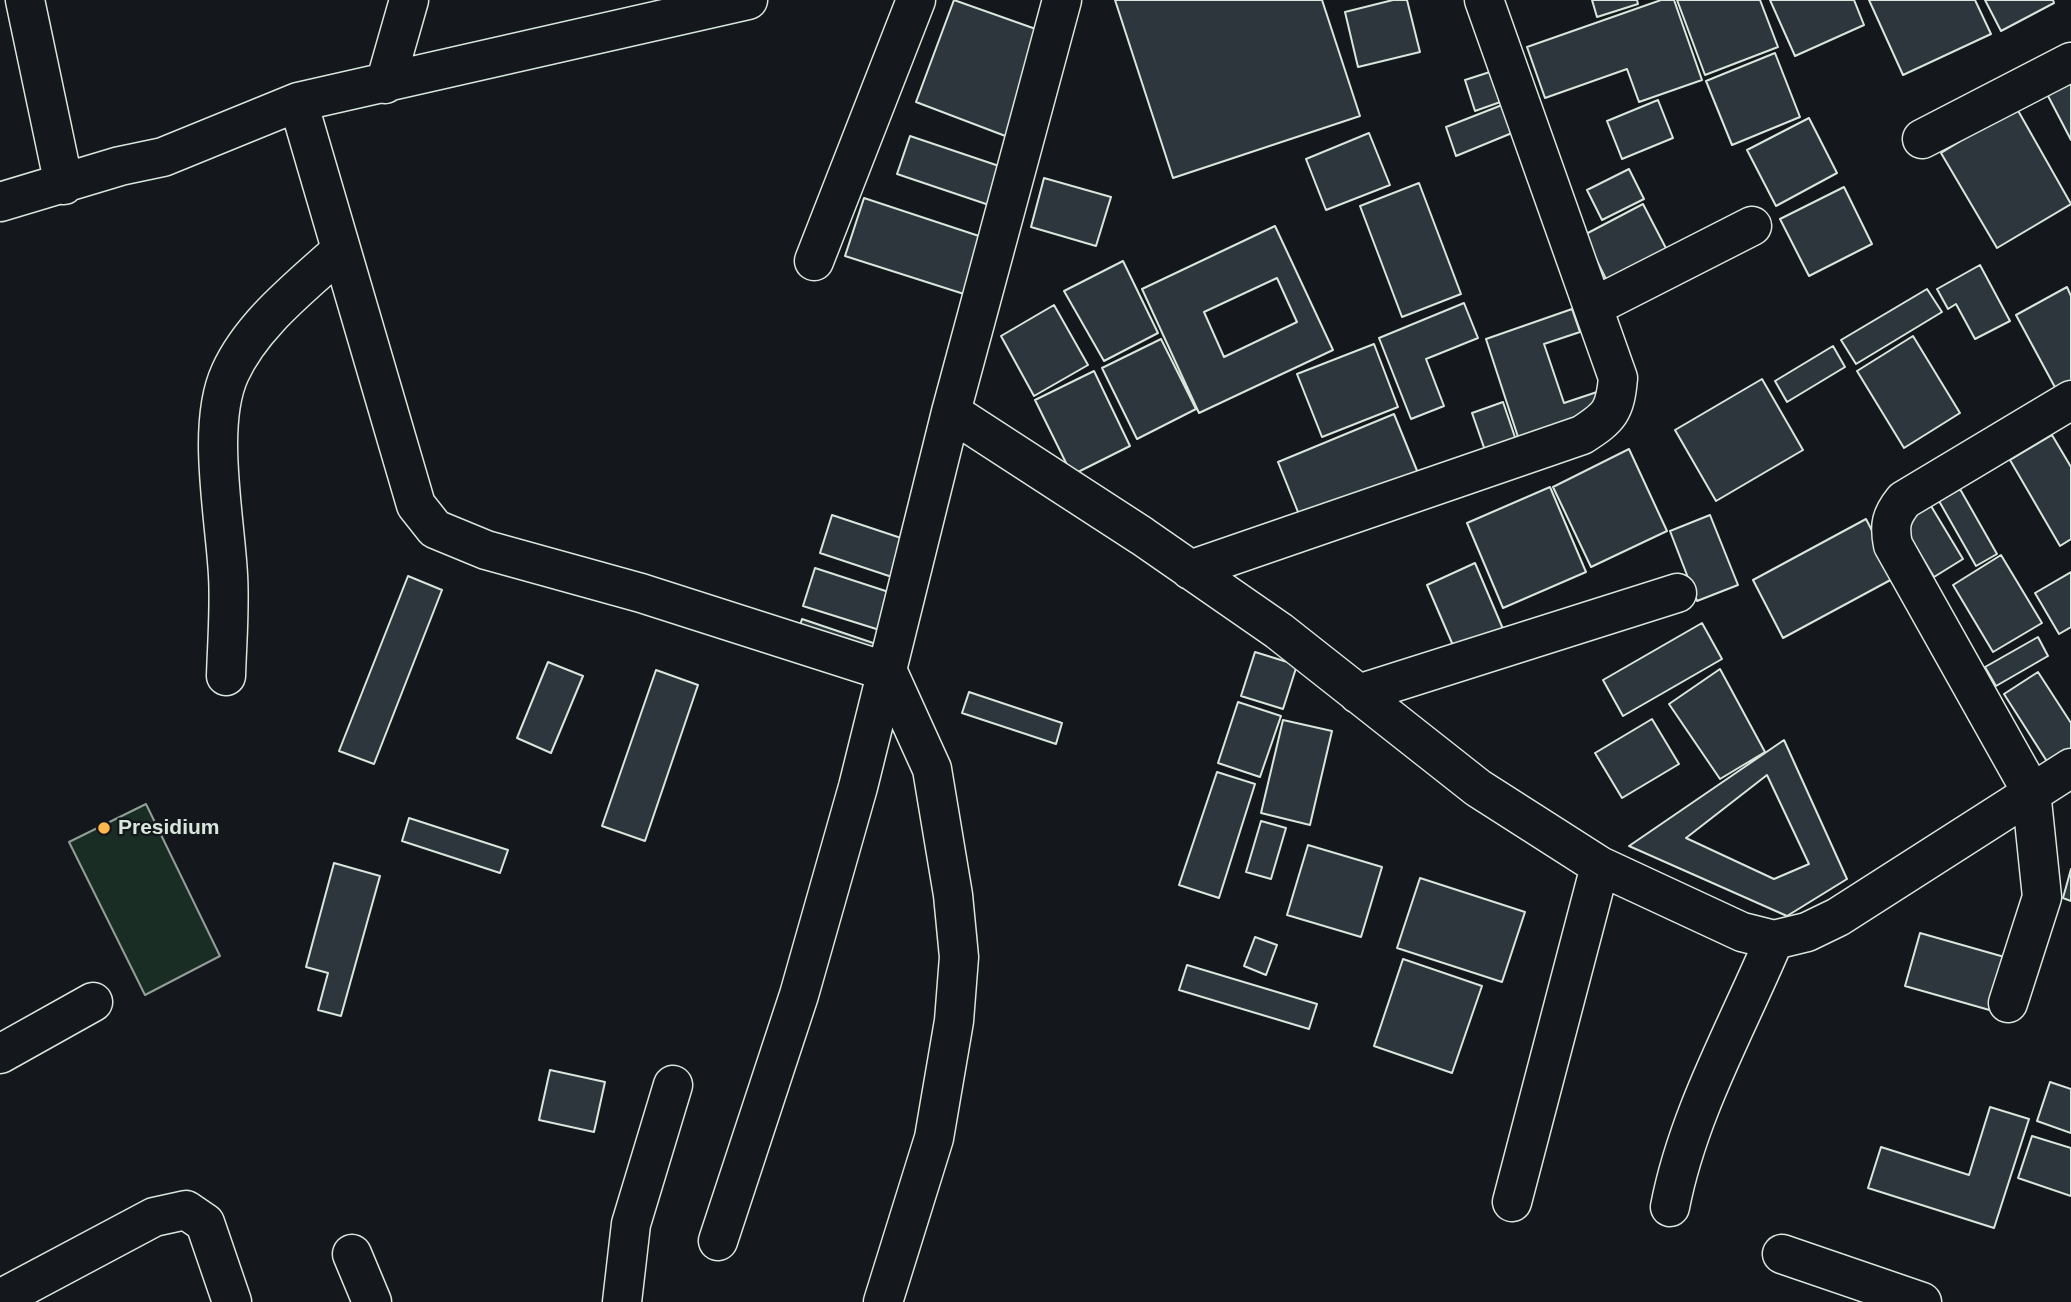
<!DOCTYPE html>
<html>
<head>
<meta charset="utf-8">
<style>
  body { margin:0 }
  canvas { display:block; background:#14181c }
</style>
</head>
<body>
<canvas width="2071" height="1302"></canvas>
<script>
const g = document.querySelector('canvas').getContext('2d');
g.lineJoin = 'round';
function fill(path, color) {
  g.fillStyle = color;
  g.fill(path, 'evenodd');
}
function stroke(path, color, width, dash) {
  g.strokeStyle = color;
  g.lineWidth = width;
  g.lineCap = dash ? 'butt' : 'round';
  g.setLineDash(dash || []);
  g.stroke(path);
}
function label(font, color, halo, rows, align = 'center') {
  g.font = font + ' Arial,sans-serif';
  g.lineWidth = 5;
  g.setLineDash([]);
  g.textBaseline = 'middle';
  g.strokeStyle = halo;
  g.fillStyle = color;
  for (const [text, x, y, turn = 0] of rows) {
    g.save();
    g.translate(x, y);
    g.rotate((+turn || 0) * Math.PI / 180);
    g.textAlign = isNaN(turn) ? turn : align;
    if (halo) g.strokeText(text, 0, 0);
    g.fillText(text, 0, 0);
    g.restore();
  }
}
const green = new Path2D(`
  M146 804 220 956 145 995 69 842Z`);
fill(green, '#1a2d24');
stroke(green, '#939e99', 2);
const building = new Path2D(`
  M954 0 1047 33 1008 137 916 102Z
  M1115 0H1322L1360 116 1173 178Z
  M1393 0H1407L1420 52 1358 67 1345 12Z
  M1592 0H1637L1638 4 1597 17Z
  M1661 0H1674L1702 80 1639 102 1627 69 1545 98 1527 47Z
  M1677 0H1760L1778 47 1705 75Z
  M1770 0H1854L1864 25 1795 56Z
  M1869 0H1975L1991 34 1903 75Z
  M1985 0H2053L2054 3 2001 31Z
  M1775 53 1800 117 1732 145 1706 81Z
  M1496 70 1506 100 1475 111 1465 80Z
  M2071 81V140L2047 94Z
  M1658 100 1673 138 1622 159 1607 121Z
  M1502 105 1512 133 1456 156 1446 127Z
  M2016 107 2071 204 1997 248 1941 153Z
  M1809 118 1837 173 1776 206 1747 150Z
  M1369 133 1390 185 1326 210 1306 159Z
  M910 136 1005 168 992 206 897 174Z
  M1629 169 1644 199 1602 220 1587 190Z
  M1044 178 1111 197 1096 246 1031 227Z
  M1419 183 1461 294 1402 317 1360 206Z
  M1844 187 1872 244 1809 276 1780 219Z
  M864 198 982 237 964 294 845 256Z
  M1643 204 1670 256 1610 287 1584 235Z
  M1275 226 1333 350 1199 413 1142 289ZM1277 278 1297 322 1224 357 1204 312Z
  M1123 261 1158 333 1104 361 1064 291Z
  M1980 265 2010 321 1975 339 1956 304 1948 309 1937 289Z
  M2067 287 2071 296V384L2057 391 2016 315Z
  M1927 289 1942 312 1856 364 1841 340Z
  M1464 303 1478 338 1426 359 1444 406 1411 419 1379 338Z
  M1054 305 1088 365 1034 396 1001 336Z
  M1572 309 1580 332 1544 344 1564 403 1600 391 1607 410 1519 440 1486 339Z
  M1913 336 1960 413 1904 448 1857 371Z
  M1161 339 1196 409 1137 439 1102 368Z
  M1374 344 1398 407 1322 437 1297 374Z
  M1833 346 1845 367 1787 402 1775 381Z
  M1094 371 1130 446 1072 475 1035 400Z
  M1762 379 1803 450 1716 501 1675 430Z
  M1503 402 1519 449 1488 459 1472 413Z
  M1394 414 1420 478 1304 527 1278 462Z
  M2052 435 2071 467V539L2060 546 2010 460Z
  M1629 449 1667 531 1591 567 1553 487Z
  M1550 487 1586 572 1503 608 1467 523Z
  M1960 489 1997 554 1976 566 1939 501Z
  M1928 501 1963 559 1934 577 1899 519Z
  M832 515 910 541 898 579 820 553Z
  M1710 515 1738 585 1697 601 1670 531Z
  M1866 519 1896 577 1783 638 1753 580Z
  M2001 555 2042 623 1993 652 1953 585Z
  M1475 563 1506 636 1458 657 1427 585Z
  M815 568 898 595 886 632 803 606Z
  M2071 572V627L2059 634 2035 593Z
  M408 576 442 590 374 764 339 751Z
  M802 619 888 648 882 667 796 638Z
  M1702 623 1722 659 1623 716 1603 680Z
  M2038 637 2048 656 1996 686 1985 667Z
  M1255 652 1297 665 1283 709 1241 696Z
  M548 662 583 676 551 753 517 738Z
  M1720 669 1765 752 1720 779 1669 704Z
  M656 670 698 685 645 841 602 826Z
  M2038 672 2071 723V763L2055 774 2004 694Z
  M969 692 1062 723 1056 744 962 713Z
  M1238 702 1281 716 1260 777 1218 763Z
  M1652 719 1679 764 1622 798 1595 753Z
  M1283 720 1332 731 1310 825 1261 813Z
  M1784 740 1847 879 1787 916 1629 846ZM1767 775 1809 864 1774 879 1686 838Z
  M1217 772 1255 784 1219 898 1179 885Z
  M409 818 508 850 500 873 402 841Z
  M1261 821 1286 828 1271 879 1246 872Z
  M1308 845 1382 867 1361 937 1287 915Z
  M334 863 380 876 341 1016 318 1010 328 973 306 967Z
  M2071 869V901L2063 898Z
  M1420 878 1525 912 1502 982 1397 948Z
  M1920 933 2015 960 2000 1013 1905 986Z
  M1255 937 1277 945 1266 975 1244 966Z
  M1403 959 1482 986 1452 1073 1374 1046Z
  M1187 965 1317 1004 1309 1029 1179 990Z
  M550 1070 605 1082 594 1132 539 1120Z
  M2050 1082 2071 1089V1133L2037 1121Z
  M1990 1107 2029 1119 1994 1228 1868 1188 1881 1147 1969 1175Z
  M2032 1136 2071 1148V1196L2018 1178Z`);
fill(building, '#2c363c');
stroke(building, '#d8e6dc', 2);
const minor = new Path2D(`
  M25 0 64 185
  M385 84 409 0
  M298 102 416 505 435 529 486 550 641 593 888 672 932 769 953 895 959 957 954 1021 934 1138 883 1302
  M1922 139 2071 62
  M0 202 120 166 163 157 298 102 748 0
  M814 261 916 0
  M1595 306 1752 226
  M951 412 1142 536 1279 631 1478 788 1600 866 1742 932 1774 940 1807 932 1838 917 2071 768
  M1190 570 1582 435C1610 417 1615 411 1618 378L1484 0
  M226 676C227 643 230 608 228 575 225 517 206 425 230 373 252 324 302 286 340 251
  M1358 694 1677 593
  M2008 1003 2042 897 2031 791 1893 545C1889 525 1891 516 1904 500L2071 400
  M0 1054 93 1002
  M1512 1202 1600 866
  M1670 1207C1688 1113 1737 1028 1774 940
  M718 1241 799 995 858 787 951 412 1062 0
  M352 1254 372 1302
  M1782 1254 1922 1302
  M0 1299 154 1217 186 1210 205 1223 232 1302
  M622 1302 631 1224 673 1085`);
stroke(minor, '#d8e6dc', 41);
stroke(minor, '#14181c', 38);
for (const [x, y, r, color] of [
  [104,828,7,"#ffb74d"]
]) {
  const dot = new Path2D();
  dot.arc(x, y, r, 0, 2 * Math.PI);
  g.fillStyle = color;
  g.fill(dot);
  stroke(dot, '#14181c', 2.5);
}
label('bold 21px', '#d8e6dc', '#14181c', [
  ["Presidium",118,828]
], 'left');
</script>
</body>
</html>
